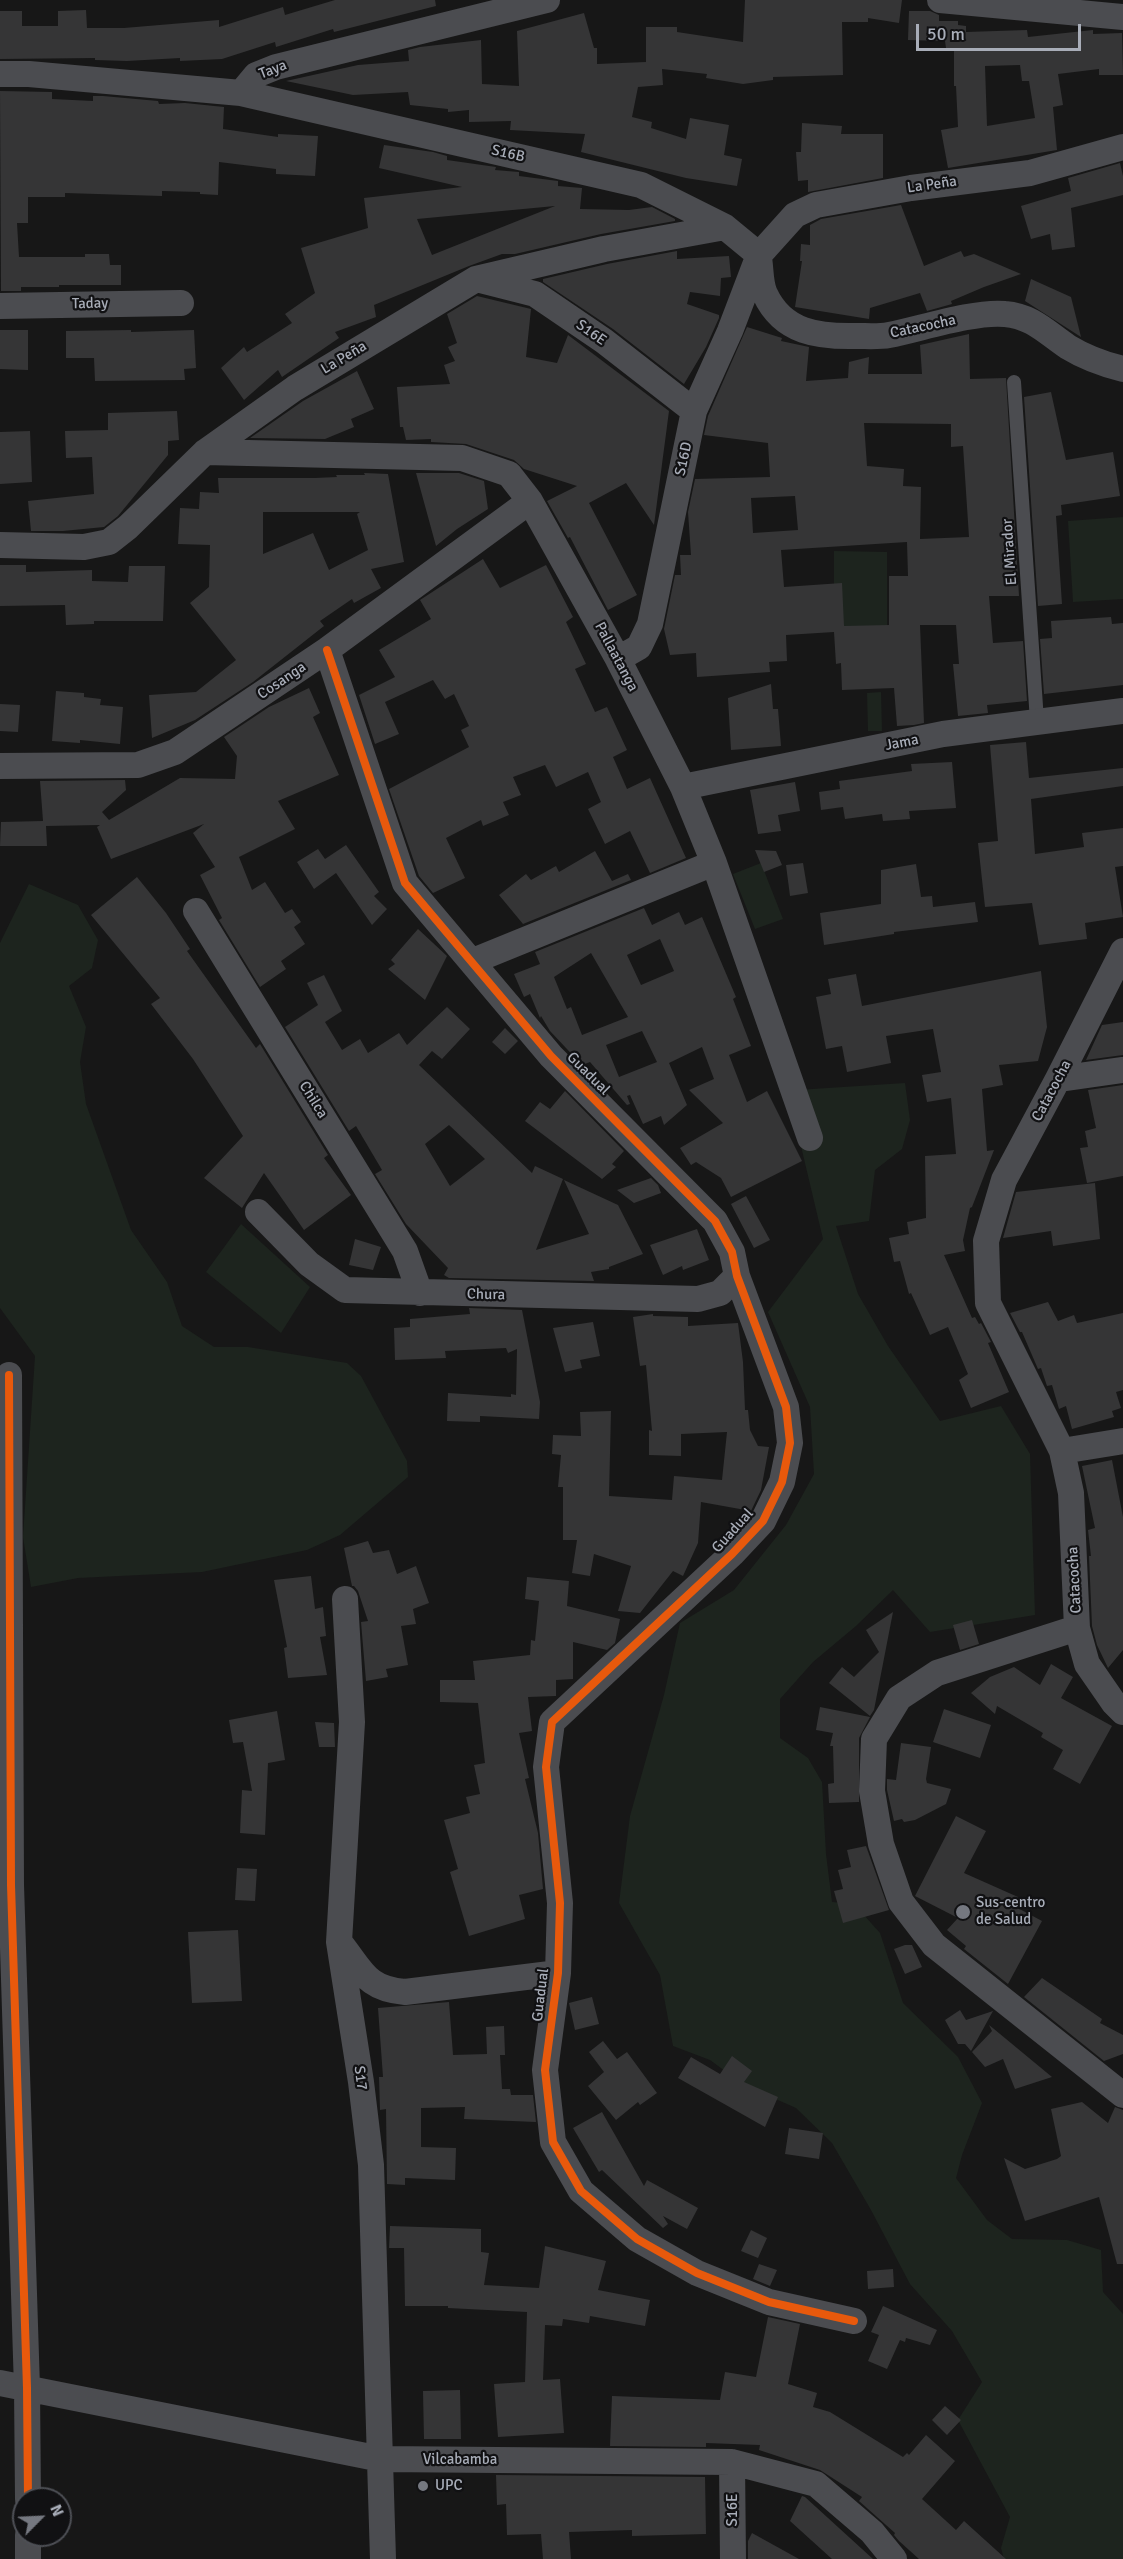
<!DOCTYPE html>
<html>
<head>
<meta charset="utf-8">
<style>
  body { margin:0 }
  #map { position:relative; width:1123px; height:2559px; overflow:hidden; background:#171717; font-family:Signika,sans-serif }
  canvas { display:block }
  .north { position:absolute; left:12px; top:2487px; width:60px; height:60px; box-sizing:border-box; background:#111113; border:2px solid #4d4f55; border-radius:50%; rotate:66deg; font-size:16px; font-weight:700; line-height:24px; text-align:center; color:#a8adb8 }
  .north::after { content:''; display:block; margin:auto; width:21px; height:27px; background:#757880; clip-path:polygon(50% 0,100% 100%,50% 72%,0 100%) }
  .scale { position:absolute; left:916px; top:24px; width:165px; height:27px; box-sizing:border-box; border:3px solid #a8adb8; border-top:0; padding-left:8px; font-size:18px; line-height:21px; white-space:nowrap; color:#a8adb8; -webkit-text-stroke:4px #111113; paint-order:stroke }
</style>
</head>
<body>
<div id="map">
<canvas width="1123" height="2559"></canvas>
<div class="north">N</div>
<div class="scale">50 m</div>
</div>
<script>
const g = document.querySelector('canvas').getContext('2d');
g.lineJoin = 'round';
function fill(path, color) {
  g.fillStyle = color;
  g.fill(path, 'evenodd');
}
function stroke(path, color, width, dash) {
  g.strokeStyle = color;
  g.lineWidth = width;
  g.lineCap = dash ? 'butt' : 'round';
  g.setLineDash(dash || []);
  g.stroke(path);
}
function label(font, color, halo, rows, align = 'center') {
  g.font = font + ' Signika,sans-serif';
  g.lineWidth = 4.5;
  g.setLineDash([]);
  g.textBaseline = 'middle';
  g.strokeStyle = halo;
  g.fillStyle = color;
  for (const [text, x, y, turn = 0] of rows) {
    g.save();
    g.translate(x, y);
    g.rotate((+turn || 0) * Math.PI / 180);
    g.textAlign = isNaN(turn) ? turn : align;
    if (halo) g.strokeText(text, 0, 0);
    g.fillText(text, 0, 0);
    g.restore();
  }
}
fill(new Path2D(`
  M1123 517V599L1073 602 1068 521Z
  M834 551 887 552V628H834Z
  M881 692 882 731H868L867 693Z
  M761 863 783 919 755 929 733 874Z
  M29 884 78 905 98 940 92 968 69 986 86 1027 80 1062 86 1104 131 1230 167 1282 182 1326 214 1347H248L347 1363 361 1376 407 1461 408 1477 340 1535 307 1550 202 1572 78 1578 31 1587 23 1537 35 1356 0 1308V943Z
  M905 1083 910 1120 902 1149 875 1170 869 1221 836 1226 858 1294 888 1346 940 1421 1001 1406 1030 1454 1035 1615 930 1632 893 1590 856 1626 813 1662 780 1699V1738L808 1758 822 1782 826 1854 832 1902 854 1904 880 1933 903 2003 958 2057 982 2103 962 2155 956 2178 987 2220 1012 2239 1067 2240 1101 2250 1103 2292 1123 2314V2559H1004L1001 2548 1010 2517 958 2420 982 2382 952 2331 910 2284 871 2210 832 2143 796 2108 744 2085 710 2060 673 2046 660 1975 619 1903 630 1816 664 1695 680 1623 734 1590 786 1525 814 1474 810 1407 768 1312 823 1239 800 1142 797 1090Z
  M241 1224 310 1287 281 1333 206 1272Z`), '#1d241e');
fill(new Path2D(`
  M335 0H435L436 6 334 32 333 29 276 47 275 42 222 59 180 61V58L127 61 95 60V58L0 59V11H22V26H58V11L86 10 87 28H124L219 20V27L283 7 285 15Z
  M745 0H902L899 23 868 18V22H842L843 75 773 77V80L743 84 706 78 707 74 662 69 663 85 638 87 632 117 652 122 651 128 686 139 690 118 729 125 724 155 742 159 737 186 686 178 581 152 585 134 510 130 511 121 469 122V110L448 112V109L410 105 408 92 353 95 286 81 358 65 409 61 408 50 420 47 481 40 482 84 519 86 517 31 584 13 594 48H597V64L646 62V27H677V32L743 42Z
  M909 11H930L939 15V21H958V25L966 26V32L1027 30 1028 37 1093 30V34L1122 33 1123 75H1099V69L1058 74 1063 105 1053 107 1057 150 948 168 941 130 958 127 956 86H954V48H946L945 41 908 40ZM1020 65 1022 81H1029L1035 118 987 126 985 66Z
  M0 91 52 92V99L93 101V96H103L158 101 159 104 185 103 224 107 223 129 278 137V134L318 136 315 176 276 174V169L219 162 218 195 200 194V192L162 191V196L65 193V197H28V223H17L19 257H85V254H109L110 265H121V285H59V287H21V291H1Z
  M802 123 842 126 841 134H883V178L808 192V180L798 181 796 152H801Z
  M384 145 433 152 447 156V160L496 167 495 170 519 172V176L558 181V186L582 188 580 209 629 210 652 207 675 219V221L601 234 515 254H502L469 266 374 305 376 317 335 332 339 338 282 377 278 370 244 400 221 368 244 347 247 352 292 323 285 314 315 293 301 248 368 228 364 198 462 187 379 168ZM555 206 432 255 417 219Z
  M1120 163 1123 176V195L1071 208 1075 247 1052 250 1050 234 1031 239 1021 206 1071 191 1068 178Z
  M901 205 924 266 961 251 964 257 974 254 1021 274 984 287 951 301 952 304 927 311 920 293 870 308 869 319 795 307 802 261H800L801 244 810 245V225L821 219Z
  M677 251V259L729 256 731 277 721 278 720 296 690 292 687 304 719 315V318L706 347 684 384 613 329 543 282V279L607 264Z
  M1031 279 1071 297 1081 337 1025 301Z
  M477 296 531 309 526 357 557 363 568 335 669 411 654 525 626 483 589 503 637 595 608 610 570 537 568 538 547 501 577 486 524 469 514 460 466 444 431 442V439L406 440 403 427H400L397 387 450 384 444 365 455 361 448 347 457 343 447 314Z
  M747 327 782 338 781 341 809 347 806 381 848 378 849 362 869 357 868 374H922L920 345 969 334 970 379 1006 378 1019 596H989L993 643 1023 641 1027 701 987 705 988 713 958 716 953 664H959L956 625H920L924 723 914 725 897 726 894 688 842 690 841 663 836 664 834 632 786 635 787 661 769 662 770 672 697 677 696 653 670 655 664 629 675 575H681L680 555H691L688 512 695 479 770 477 768 443 704 435 708 416ZM864 423 951 424V447L963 446 969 537 920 539 921 487 903 486 904 469 867 466ZM795 496 798 530 753 533 751 498ZM907 542 908 576H889V625L844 626 842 583 784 587 781 550Z
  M0 330H28V370L0 369Z
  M131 330V332L194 330 196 368 184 369 185 380 95 381 94 358H66V331Z
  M357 371 374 409 351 419 354 427 325 439 250 438 303 401Z
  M1051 392 1066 460 1113 452 1120 496 1061 505 1062 515 1056 516 1062 604 1038 606 1024 397Z
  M177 411 179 440 168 441V455L118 516 104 527 63 531H31L28 501 94 494 92 457 66 458 65 431 108 430V413Z
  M30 431 32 482 0 484V432Z
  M364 473 388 474 404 562 371 569 381 588 354 603 352 599 320 621 324 626 253 682 195 720 152 738 149 695 196 692 236 660 190 603 209 587 210 545 178 544 180 508 199 509 200 492 219 493 218 478H315L337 477 336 475H365ZM263 512H360L357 514 368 550 329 570 313 533 263 554Z
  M416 473H459L484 481 488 509 457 529 436 546Z
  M483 559 500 588 546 565 573 617 566 622 586 664 575 669 595 712 607 707 627 750 613 757 627 789 650 778 686 858 650 873 630 831 605 844 588 809 601 802 588 772 556 787 545 765 513 777 521 795 503 802 509 815 483 826 481 820 446 838 465 878 433 893 419 876 389 789 469 747 461 730 469 726 454 694 445 699 433 680 385 702 399 734 375 744 359 695 395 677 379 650 431 619 420 600Z
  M0 565H26V572L92 570V581L128 582 129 566H165L163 621H94V624L66 625 65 605 0 606Z
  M1111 617 1112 624 1123 623V685L1044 694 1040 639 1052 638 1051 621Z
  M771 684 773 709H778L781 746 731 750 728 698Z
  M309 688 320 713 313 717 339 775 278 801 295 829 239 857 252 890 265 882 285 913 292 909 301 922 294 927 305 944 281 961 286 969 260 987 219 920 222 918 200 875 215 867 193 833 204 824 111 859 97 827 100 825 46 826 47 846H0L1 822 43 821 40 781 125 780 126 790 102 812 109 820 180 778 235 779 237 756 224 737 269 707Z
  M56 691 84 693V697L101 699 100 705 123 707 120 744 80 740V743L52 741Z
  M0 704 20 705 18 732 0 731Z
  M1026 742 1029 778 1123 768V786L1031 799 1035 854 1084 847 1082 833 1123 828V866L1115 867 1123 917 1085 923 1087 939 1039 945 1032 903 985 907 978 843 998 841 990 745Z
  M952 762 956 808 909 811 910 819 883 821 882 814 845 819 843 807 821 810 819 792 840 789 839 781 912 771 911 764Z
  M795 782 800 811 778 815 781 831 758 834 750 790Z
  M346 845 379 892 374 896 387 909 372 925 336 873 314 889 297 862 318 849 325 859Z
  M755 850 776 851 782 865 764 872Z
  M595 851 612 881 628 874 631 880 523 924 499 895 526 874 531 880 556 866 559 872Z
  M803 863 808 893 790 896 786 865Z
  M916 864 921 897 932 896 933 907 975 902 978 922 894 932V934L824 945 820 913 881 904V870Z
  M137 877 166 913 190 949 187 951 256 1048 260 1044 328 1155 324 1158 351 1195 304 1230 264 1173 242 1208 204 1178 243 1136 193 1059 151 1004 160 998 91 915Z
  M644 908 652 925 679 912 685 925 702 917 736 997 733 999 751 1046 729 1055 747 1102 767 1091 802 1161 731 1197 721 1178 696 1162 691 1165 680 1148 723 1123 689 1090 714 1079 702 1047 669 1063 687 1105 664 1125 661 1116 643 1124 630 1095 627 1096 630 1104 627 1105 590 1062 582 1065 550 1031 541 1016 540 1018 530 994 524 997 514 974 540 964 535 952ZM660 939 674 971 641 985 627 955ZM591 953 628 1017 582 1035 571 1007 567 1009 554 977ZM642 1031 657 1062 619 1077 606 1045Z
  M418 929 447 956 425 1000 388 969 395 964 391 960Z
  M1041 971 1047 1027 1038 1061 999 1065 1003 1085 982 1089 987 1151 994 1150 972 1207 970 1208 963 1240 965 1251 944 1255 972 1318 975 1317 979 1324 981 1323 991 1342 988 1343 1009 1392 971 1408 959 1380 968 1374 948 1327 930 1335 911 1293 909 1294 900 1261 894 1262 889 1238 909 1234 907 1222 926 1218 925 1156 956 1154 951 1098 927 1102 922 1075 941 1072 933 1029 886 1036 891 1063 847 1072 842 1046 826 1049 816 997 831 994 828 979 856 974 862 1006Z
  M324 975 342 1011 325 1022 342 1050 360 1039 368 1053 399 1033 407 1045 447 1007 470 1029 442 1059 432 1051 419 1065 532 1173 535 1166 563 1179 536 1250 589 1234 564 1180 618 1205 643 1254 609 1267V1269L591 1272 594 1281 449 1278 444 1275 448 1268 406 1224 375 1174 382 1170 356 1126 349 1131 285 1027 318 1005 307 983ZM449 1125 485 1159 450 1186 425 1144Z
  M1123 1022V1055L1086 1060 1102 1025Z
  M505 1028 518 1041 505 1054 492 1042Z
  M1123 1085V1176L1087 1183 1080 1148 1088 1147 1085 1131 1096 1128 1088 1090Z
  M565 1091 624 1151 612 1164 616 1167 602 1179 525 1121 540 1102 550 1109Z
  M651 1178 658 1185 661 1193 634 1203 617 1190Z
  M1095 1183 1100 1239 1053 1246 1051 1231 1003 1238 1016 1192Z
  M746 1196 770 1240 754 1248 731 1204Z
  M697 1229 709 1260 683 1270 682 1266 663 1275 650 1245Z
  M355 1239 381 1247 373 1270 349 1265Z
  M1048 1302 1058 1321 1074 1315 1077 1323 1123 1313V1390L1116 1392 1121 1408 1112 1411 1114 1417 1072 1429 1066 1406 1059 1409 1052 1385 1047 1386 1041 1368 1038 1369 1022 1332H1020L1010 1313Z
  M469 1308 522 1310 540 1402 539 1419 480 1416V1422L447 1421 448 1393 511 1397V1394L516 1395 517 1349 508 1353 506 1348 445 1351 446 1358 395 1360 394 1328 410 1327V1319L470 1314Z
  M653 1314V1316L688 1317V1326L738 1323 743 1362 745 1410H748L750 1430 758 1446 769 1447 761 1490 751 1511 701 1502 698 1543 683 1576 673 1571 640 1613 618 1611 631 1566 594 1554 590 1576 572 1573 577 1540H563V1487H558L561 1455 552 1454 553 1435 581 1436 580 1412 611 1411 609 1496 672 1500 674 1476 722 1480 727 1432 681 1434V1456L649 1455V1430L652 1431 646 1365 640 1366 633 1317Z
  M593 1322 600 1356 580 1360 582 1368 565 1372 553 1328Z
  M1112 1460 1123 1517V1650L1108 1668 1097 1645 1092 1626 1089 1556H1091L1088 1530 1095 1528 1082 1466Z
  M368 1541 373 1553 389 1550 397 1574 416 1566 429 1603 413 1609 416 1624 401 1626 408 1665 386 1669 388 1677 366 1681 361 1622 368 1621 358 1591 354 1586H352L344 1548Z
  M311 1576 315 1609 323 1607 326 1636 320 1637 327 1675 288 1678 284 1648 287 1647 274 1580Z
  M527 1577 569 1581 567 1606 620 1619 615 1643 607 1650 573 1642V1679L556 1680V1696L528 1697 532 1731 519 1733 529 1778 525 1779 538 1833 543 1889 519 1895 525 1919 469 1936 450 1872 458 1869 444 1820 470 1813 466 1797 480 1794 474 1765 485 1763 478 1703 440 1702V1680H475L473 1661 530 1655 531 1640 535 1641 539 1601 525 1599Z
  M893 1612 874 1710 870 1716 829 1683 842 1667 854 1677 879 1652 866 1630Z
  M972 1620 979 1644 960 1650 953 1625Z
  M1051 1664 1073 1677 1061 1698 1112 1726 1080 1784 1053 1769 1063 1750 1041 1737 1043 1733 997 1706 995 1714 971 1693 990 1677 1014 1667 1040 1685Z
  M820 1707 870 1717 859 1738V1802L829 1803 828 1784 834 1783 833 1746H830L833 1733 816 1730Z
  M944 1709 991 1725 980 1758 933 1742Z
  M277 1711 285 1760 268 1763 265 1835 240 1833 242 1790 252 1791 243 1742 233 1743 229 1720Z
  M315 1722 334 1723 335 1747H319Z
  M901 1743 931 1747 926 1779 927 1783 951 1789 946 1804 915 1820 904 1822 902 1819 894 1821 887 1790V1779L896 1780Z
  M956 1816 986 1831 964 1873 1018 1897 1014 1906 1042 1921 1008 1984 964 1949 966 1946 947 1930 958 1918 915 1896Z
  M866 1846 889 1910 843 1923 834 1891 843 1889 838 1870 851 1867 847 1850Z
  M237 1868 257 1869 255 1901 235 1900Z
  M238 1930 242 2001 192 2003 188 1932Z
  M905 1945H912L922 1967 905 1974 894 1949Z
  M1042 1978 1102 2019 1100 2023 1123 2035V2054L1104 2061 1024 1997Z
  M592 1997 599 2024 575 2030 569 2003Z
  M449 2002 453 2055 487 2054 486 2027 504 2026 505 2055H500L502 2089H510L511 2095H533L536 2122 464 2119 465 2107 421 2108V2147L456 2148 455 2180 405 2178V2185L387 2184 386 2109 380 2110 379 2077H383L378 2008Z
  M960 2010 966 2020 993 2011 971 2051 965 2044H958L945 2020Z
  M989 2025 994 2029 1052 2077 1015 2089 1003 2059 985 2067 972 2052 992 2031Z
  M603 2041 617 2059 627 2052 657 2093 640 2105 638 2102 616 2120 588 2086 604 2072 589 2052Z
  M732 2056 752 2071 744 2082 778 2097 765 2127 678 2078 691 2057 720 2074Z
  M1082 2102 1108 2123 1115 2107 1123 2110V2264H1117L1099 2197 1025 2221 1004 2158 1025 2169 1057 2159 1061 2156 1051 2109Z
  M602 2112 644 2186 647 2180 698 2208 687 2229 663 2216 668 2224 663 2228 602 2170 599 2172 573 2128Z
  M789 2128 823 2133 819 2159 785 2154Z
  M390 2226 481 2229V2252L489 2253 484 2285 539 2288 545 2246 606 2261 598 2290 650 2300 645 2326 590 2316 589 2323 563 2319 562 2326 545 2325 543 2380 560 2379 564 2433 498 2437 494 2384 525 2382 527 2312 448 2308V2306H405L404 2248H389Z
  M751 2230 767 2238 758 2258 741 2251Z
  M759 2264 777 2270 770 2286 753 2279Z
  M893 2269 894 2287 868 2289 867 2271Z
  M883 2306 937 2330 930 2345 906 2338 905 2342 900 2340 887 2369 868 2361 879 2335 871 2332Z
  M768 2317 800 2324 788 2384 817 2393 813 2407 830 2412 903 2457 907 2453 909 2455 926 2435 955 2461 922 2499 956 2530 964 2521 1006 2559H919L899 2541 894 2535 895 2533 859 2501 862 2497 820 2470 759 2450 760 2445 706 2443V2447L610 2446 612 2396 720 2400 725 2372 756 2377Z
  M460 2390 461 2439H424L423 2391Z
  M945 2406 961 2420 947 2435 932 2420Z
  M496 2475 705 2477 706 2534 632 2536V2530L569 2532 571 2559H543L541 2534 507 2535 506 2504 497 2505Z
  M802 2496 805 2497 873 2559H832L790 2521Z
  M752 2533 799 2559H748V2541Z`), '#353536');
stroke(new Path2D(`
  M1014 382 1037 721`), '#4b4c50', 14);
stroke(new Path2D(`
  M940 0 1123 17
  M0 74H29L241 93 641 185 725 227 759 255
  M241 93 256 75 276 67 547 0
  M759 258C761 269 760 284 765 294 783 333 819 337 857 336 867 336 879 337 889 335 920 329 974 311 1005 314 1032 316 1047 333 1068 347 1086 358 1103 364 1123 369
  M480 280 535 294 604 341 694 411
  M0 306 181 303
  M205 452 462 458 509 474 530 501 618 659 683 787 714 863 810 1138
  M0 545 84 547 109 542 128 527 205 452 295 388 476 279 604 249 725 227
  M327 650 405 883 551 1056 715 1221 732 1252 737 1276 786 1407 790 1443 782 1482 763 1521 732 1554 552 1722 546 1767 560 1903 558 1973 545 2070 553 2142 581 2191 637 2239 697 2273 769 2302 854 2321
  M618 659 639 647 650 624 694 411 730 331 759 255 795 215 816 205 911 188 1030 173 1123 147
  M0 766 138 765 175 752 327 650 530 501
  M683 787 943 734 1123 711
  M196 911 405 1251 420 1293
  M1123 951 1058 1079 1004 1180 986 1241 988 1303 1062 1451 1071 1493 1077 1628 1087 1664 1114 1703 1123 1712
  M473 961 714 863
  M1058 1079 1123 1070
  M258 1212 309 1264 345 1290 698 1299 720 1293 737 1276
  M9 1375 11 1885 27 2388 28 2499
  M1062 1451 1123 1441
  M345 1599 352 1722 339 1942 361 2082 371 2165 383 2559
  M1077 1628 937 1673 899 1698 874 1739 872 1791 881 1844 901 1902 934 1945 1123 2095
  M341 1944C363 1972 367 1989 405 1992L558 1973
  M0 2383 381 2459 732 2462 816 2484 872 2532 894 2559
  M732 2462 733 2559
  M28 2535V2559`), '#4b4c50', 26);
stroke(new Path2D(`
  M327 650 405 883 551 1056 715 1221 732 1252 737 1276 786 1407 790 1443 782 1482 763 1521 732 1554 552 1722 546 1767 560 1903 558 1973 545 2070 553 2142 581 2191 637 2239 697 2273 769 2302 854 2321
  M9 1375 11 1885 27 2388 28 2499`), '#e8590c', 8);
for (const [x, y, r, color] of [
  [963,1912,8,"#757880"],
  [423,2486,6,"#757880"]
]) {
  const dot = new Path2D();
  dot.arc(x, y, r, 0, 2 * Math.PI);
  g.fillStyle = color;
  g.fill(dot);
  stroke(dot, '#111113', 2);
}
label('15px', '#a8adb8', '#111113', [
  ["Taya",273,70,-21],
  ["S16B",508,154,13],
  ["La Peña",932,185,-8],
  ["Taday",90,304,-1],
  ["Catacocha",923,327,-12],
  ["S16E",591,333,35],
  ["La Peña",344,358,-31],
  ["S16D",684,459,-78],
  ["El Mirador",1010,552,-94],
  ["Pallaatanga",616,657,62],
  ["Cosanga",282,681,-34],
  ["Jama",902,743,-11],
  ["Guadual",588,1074,45],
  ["Catacocha",1052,1091,-62],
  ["Chilca",313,1100,58],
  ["Chura",486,1295,1],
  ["Guadual",733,1531,-48],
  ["Catacocha",1075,1580,-93],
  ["Guadual",541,1995,-83],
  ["S17",360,2078,82],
  ["Vilcabamba",460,2460],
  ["S16E",733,2510,-90]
]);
label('15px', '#a8adb8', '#111113', [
  ["Sus-centro",976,1903],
  ["de Salud",976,1920],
  ["UPC",435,2486]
], 'left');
</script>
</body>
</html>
